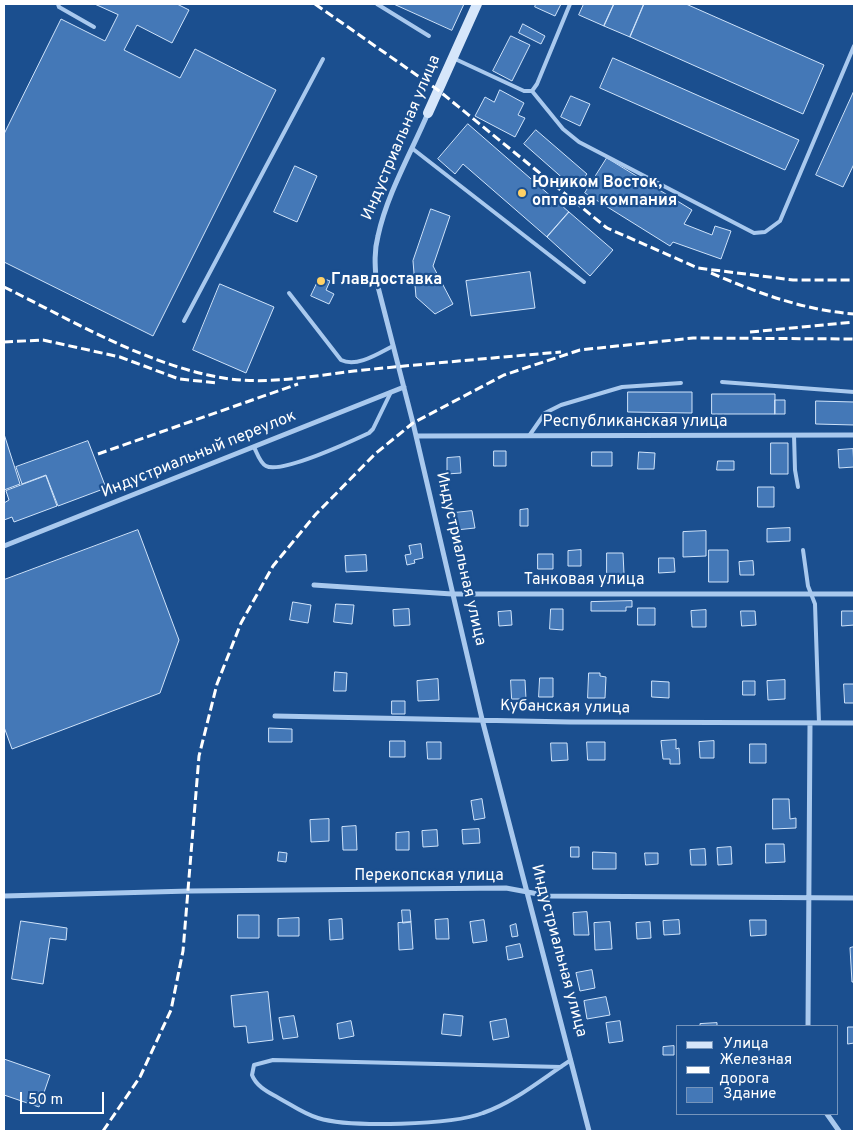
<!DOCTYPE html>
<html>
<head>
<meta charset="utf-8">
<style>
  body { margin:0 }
  #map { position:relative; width:858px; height:1135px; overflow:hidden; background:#1b4f8f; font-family:Overpass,sans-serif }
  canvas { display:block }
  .frame { position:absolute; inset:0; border:5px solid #fff; pointer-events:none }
  .legend { position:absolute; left:676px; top:1025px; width:162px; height:90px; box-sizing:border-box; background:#1b4f8f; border:1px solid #7695bc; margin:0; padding:6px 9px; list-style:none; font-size:15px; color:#fff }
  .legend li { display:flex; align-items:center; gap:10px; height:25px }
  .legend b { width:25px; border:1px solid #7695bc }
  .scale { position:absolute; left:20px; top:1092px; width:84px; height:22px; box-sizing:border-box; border:2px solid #fff; border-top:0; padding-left:6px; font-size:15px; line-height:18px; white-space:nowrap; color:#fff; -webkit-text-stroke:4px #1b4f8f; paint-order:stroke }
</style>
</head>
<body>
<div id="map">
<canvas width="858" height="1135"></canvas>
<div class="frame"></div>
<ul class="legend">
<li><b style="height:6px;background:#d6e6fa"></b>Улица</li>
<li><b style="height:6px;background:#fff"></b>Железная дорога</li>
<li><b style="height:14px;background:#4478b7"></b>Здание</li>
</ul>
<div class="scale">50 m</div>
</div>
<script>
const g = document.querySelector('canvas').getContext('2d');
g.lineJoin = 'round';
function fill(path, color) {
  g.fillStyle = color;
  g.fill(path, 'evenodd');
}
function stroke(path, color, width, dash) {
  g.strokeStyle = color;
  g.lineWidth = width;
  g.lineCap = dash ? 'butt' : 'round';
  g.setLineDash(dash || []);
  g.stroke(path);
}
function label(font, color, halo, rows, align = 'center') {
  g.font = font + ' Overpass,sans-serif';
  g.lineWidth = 4.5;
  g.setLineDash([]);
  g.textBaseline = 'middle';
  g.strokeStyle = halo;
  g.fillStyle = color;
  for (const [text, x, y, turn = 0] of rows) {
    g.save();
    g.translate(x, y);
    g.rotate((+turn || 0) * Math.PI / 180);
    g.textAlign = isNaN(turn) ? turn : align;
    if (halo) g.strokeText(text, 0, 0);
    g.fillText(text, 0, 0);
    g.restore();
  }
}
const building = new Path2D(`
  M95 4H177L189 10 172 43 137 25 124 50 180 78 195 49 276 90 153 336 4 262V134L61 19 105 41 118 15Z
  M394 4H464L452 30Z
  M536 4H561L555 16 535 7Z
  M584 4H614L604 26 579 15Z
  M614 4H644L630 37 604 26Z
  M644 4H686L824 65 803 114 630 37Z
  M523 24 545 36 541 44 519 33Z
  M511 36 530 45 512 81 493 71Z
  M613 58 799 140 785 170 600 88Z
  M500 90 524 103 518 115 525 118 515 137 475 116 485 97 494 102Z
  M854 91V164L843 187 816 175Z
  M571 96 590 104 580 126 561 117Z
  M468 124 569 212 547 237 463 164 455 174 438 159Z
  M536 130 587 174 575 189 524 144Z
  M607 158 692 210 684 224 712 235 715 226 731 231 721 259 673 242 670 246 585 193Z
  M295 166 317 176 297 222 274 212Z
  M431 209 450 216 433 266 453 304 435 314 416 297 413 261Z
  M569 212 613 250 590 276 547 237Z
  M530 272 535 308 471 316 466 281Z
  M320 277 330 281 326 290 334 294 329 304 311 296Z
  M220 284 274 307 246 373 193 350Z
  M628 392H692V413L628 412Z
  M712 394H775V414H712Z
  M775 400H785V414H775Z
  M816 401 854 402V425L816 424Z
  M4 434 20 484 4 490Z
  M88 441 106 488 58 506 46 475 22 484 16 467Z
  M771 443H788V474H771Z
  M853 449 854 467 839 468 838 450Z
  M494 451H506V466H494Z
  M592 452H612V466H592Z
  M639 452 655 453 654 469H638Z
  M460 457 461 473 447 474V458Z
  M718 461H734V470H717Z
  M46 476 57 506 14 522 12 517 4 520V503L9 500 6 491Z
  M758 487H774V507H758Z
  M528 509V526H520V510Z
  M472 511 475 528 456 530 454 513Z
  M790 528V541L767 542V529Z
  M138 530 179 640 160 693 12 749 4 727V580Z
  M706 531V556L683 557V532Z
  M421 544 423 558 414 560 415 563 407 565 405 555 411 554 409 546Z
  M581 550V566H568V551Z
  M709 550H728V582H709Z
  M607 553H623L624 574 607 575Z
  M538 554H553V569H538Z
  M366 555 367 571 346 572 345 556Z
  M659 558H674L675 572 659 573Z
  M753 561 754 575H740L739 562Z
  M632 601V607H626V611H591V602Z
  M293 602 311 605 308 623 290 620Z
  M336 604 354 605 352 624 334 622Z
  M638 608H655V625H638Z
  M409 609 410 625 394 626 393 610Z
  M551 609H563V630L550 629Z
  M706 610V627H692L691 611Z
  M511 611 512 625 499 626 498 612Z
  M741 611H755L756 625 742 626Z
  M842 611H854V625L842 626Z
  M335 672 347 673 346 691H334Z
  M589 673H600V676L606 677 605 698H588Z
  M540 678H553V697H539Z
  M438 679 439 700 418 701 417 681Z
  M511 680H525L526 699H512Z
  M785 680V699L768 700 767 681Z
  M652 681 669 682V698L652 697Z
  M743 681H755V695H743Z
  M844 684H854V703H845Z
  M392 701H405V714H392Z
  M269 728 292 729V742H269Z
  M676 740V749L679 748 680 764H670V759H663L661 741Z
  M390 741H405V757H390Z
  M714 741V758H700L699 742Z
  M427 742H441V759H428Z
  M587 742H605V760H588Z
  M551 743H567L568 760 552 761Z
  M750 744H766V763H750Z
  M482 799 485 818 474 820 471 801Z
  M773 799H789L790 819 796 818V828L773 829Z
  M329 819V841L311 842 310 820Z
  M356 826 357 850H343L342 827Z
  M479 829 480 843 463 844 462 830Z
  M437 830 438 846 423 847 422 831Z
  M409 832V850H396V833Z
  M766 844H784L785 862 766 863Z
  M571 847H579V857H571Z
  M731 847 732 864 718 865 717 848Z
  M705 849 706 865H691L690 850Z
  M279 852 287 853 286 862 278 861Z
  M593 852 616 853V869H593Z
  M645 853H658V864L646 865Z
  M402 910H410L411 922 403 923Z
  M587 912 589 935H574L573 913Z
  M238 915H259V938H238Z
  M299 918V936H278V919Z
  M342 919 343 939 330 940 329 920Z
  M448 919 449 939H436L435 920Z
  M484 920 487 941 473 943 470 922Z
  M679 920 680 934 664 935 663 921Z
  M750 920H766V935L751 936Z
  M21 921 67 928 66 940 50 938 43 984 12 979Z
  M411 922 413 949 399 950 398 923Z
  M610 922 612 949 595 950 594 923Z
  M650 922 651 938 637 939 636 923Z
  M516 924 518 936 512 937 510 926Z
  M520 944 523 957 508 960 506 947Z
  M854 947V982H852L850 948Z
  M592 970 595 988 580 991 576 973Z
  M268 992 273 1040 248 1043 246 1026 234 1027 231 996Z
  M606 997 610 1015 587 1019 584 1001Z
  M444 1014 463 1016 461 1036 442 1034Z
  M294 1016 298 1037 283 1039 279 1018Z
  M506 1019 509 1037 493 1040 490 1022Z
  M351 1021 354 1036 339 1039 337 1024Z
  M620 1021 623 1041 609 1043 606 1023Z
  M717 1023V1026H700V1024Z
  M848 1027H854V1043L848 1044Z
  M674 1046V1055H663V1047Z
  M4 1059 50 1075 39 1107 4 1095Z`);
fill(building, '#4478b7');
stroke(building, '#cfe3fa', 1);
stroke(new Path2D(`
  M58 4 59 7 94 27
  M377 4 429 36
  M453 58 524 91H532L537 84 570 4
  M532 91 563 129 579 142 754 233 765 232 780 221 854 46
  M413 149 584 282
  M289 293 341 360C357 368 379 353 393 346
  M184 321 323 59
  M722 382 854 392
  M794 435 795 470 798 487
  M529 436 545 413 561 405 622 387 681 383
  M254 447C257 453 260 463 266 466 281 474 352 441 369 433L373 429 391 392
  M803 550 808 586 815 604 819 723
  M561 1067 273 1060 254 1065 252 1075C256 1086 268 1092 277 1097 290 1104 304 1114 318 1118 350 1128 452 1125 483 1113 515 1102 543 1078 571 1060`), '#a9c9ee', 4);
stroke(new Path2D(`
  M428 113C411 153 387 194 378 236 374 251 375 265 376 279L413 423 482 719 589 1131
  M417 436 854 435
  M4 546 404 387
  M314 585 452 594H854
  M275 716 570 722 854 723
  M4 896 190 891 506 888 549 896 854 898
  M808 1026 810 723
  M827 1114 839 1131`), '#a9c9ee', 5);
stroke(new Path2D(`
  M428 113 477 4`), '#d6e6fa', 10);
stroke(new Path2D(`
  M315 4 438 90 607 228 698 268 793 280H854
  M711 273C758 293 803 310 854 314
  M4 287C69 319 136 359 208 375 259 387 304 377 354 371 423 364 492 358 561 352
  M750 332 854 322
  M4 342 43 340 120 357 179 379 218 383
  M98 454 298 384
  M103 1131 140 1077 171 1010 183 951 199 756 217 684 241 623 273 566 316 514 375 454 413 423 504 375 580 350 693 338 854 339`), '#fff', 3, [9, 4]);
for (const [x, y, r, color] of [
  [522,193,5,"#ffd166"],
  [321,281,5,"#ffd166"]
]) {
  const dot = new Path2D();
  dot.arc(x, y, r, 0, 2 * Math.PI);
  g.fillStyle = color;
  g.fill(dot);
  stroke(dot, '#1b4f8f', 2);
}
label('16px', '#fff', '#1b4f8f', [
  ["Индустриальная улица",402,138,-67],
  ["Республиканская улица",635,423],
  ["Индустриальный переулок",199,455,-22],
  ["Индустриальная улица",460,559,77],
  ["Танковая улица",584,581],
  ["Кубанская улица",565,708,1],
  ["Перекопская улица",429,877],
  ["Индустриальная улица",558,951,75]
]);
label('bold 16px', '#fff', '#1b4f8f', [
  ["Юником Восток,",532,184],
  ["оптовая компания",532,202],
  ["Главдоставка",331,281]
], 'left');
</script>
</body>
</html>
